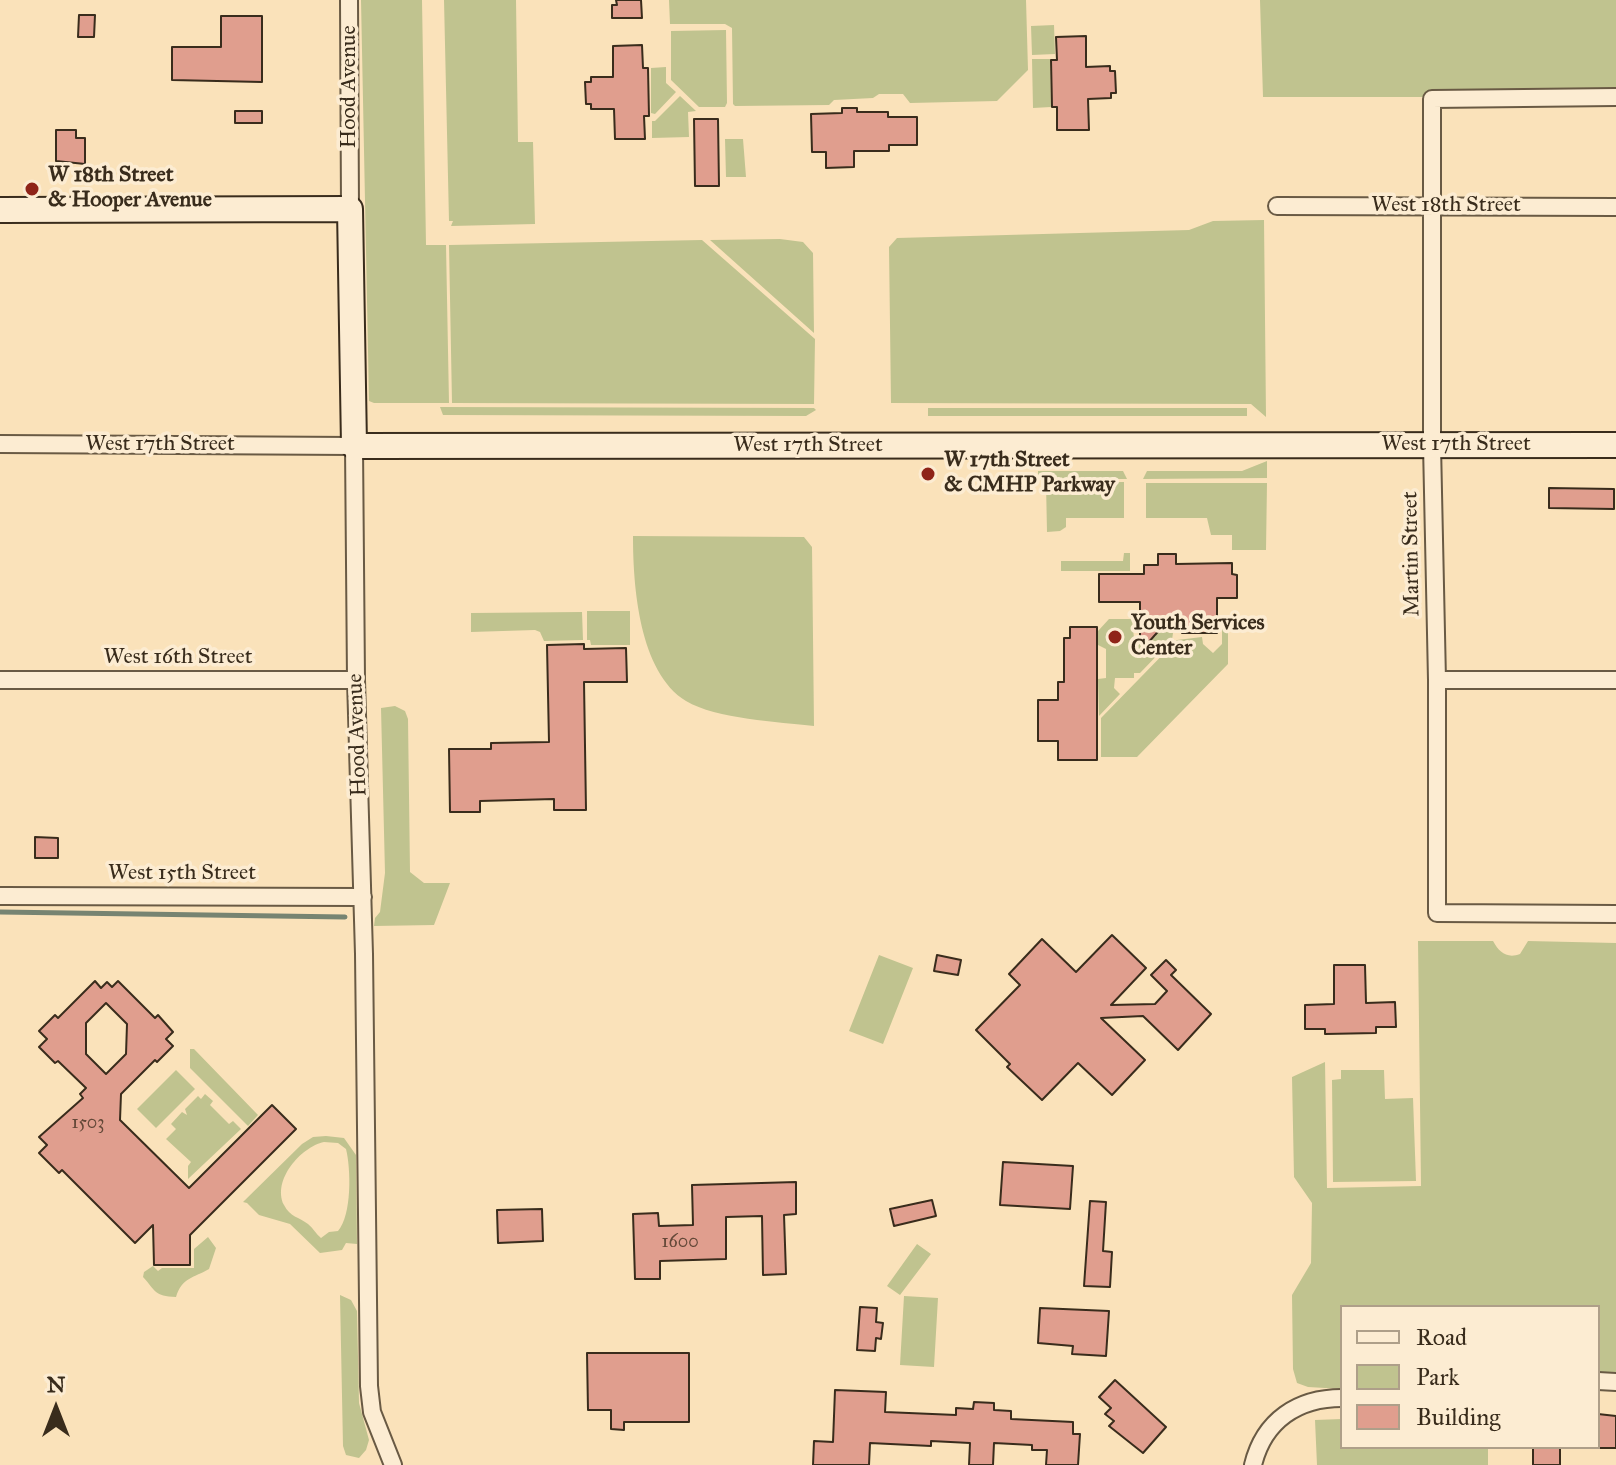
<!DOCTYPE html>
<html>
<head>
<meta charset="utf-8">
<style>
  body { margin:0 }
  #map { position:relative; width:1616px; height:1465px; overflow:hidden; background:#fae2ba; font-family:"IM FELL Great Primer",serif }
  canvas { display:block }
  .legend { position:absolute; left:1340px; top:1305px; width:260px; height:144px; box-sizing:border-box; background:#fcecd2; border:2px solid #ae9f89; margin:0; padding:10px 14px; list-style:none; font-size:24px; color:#392c1c }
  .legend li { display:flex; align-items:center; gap:16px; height:40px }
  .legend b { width:40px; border:2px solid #ae9f89 }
  .north { position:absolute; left:16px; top:1369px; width:80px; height:80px; -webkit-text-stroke:6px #fcecd2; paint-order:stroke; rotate:0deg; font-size:22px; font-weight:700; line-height:32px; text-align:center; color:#392c1c }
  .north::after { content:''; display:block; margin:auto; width:28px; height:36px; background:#392c1c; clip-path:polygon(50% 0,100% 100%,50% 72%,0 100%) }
</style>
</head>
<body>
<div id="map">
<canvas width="1616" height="1465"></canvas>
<ul class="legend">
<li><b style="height:10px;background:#fcecd2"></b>Road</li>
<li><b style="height:22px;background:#c0c38f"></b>Park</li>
<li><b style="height:22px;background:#e09e8e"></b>Building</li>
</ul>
<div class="north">N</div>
</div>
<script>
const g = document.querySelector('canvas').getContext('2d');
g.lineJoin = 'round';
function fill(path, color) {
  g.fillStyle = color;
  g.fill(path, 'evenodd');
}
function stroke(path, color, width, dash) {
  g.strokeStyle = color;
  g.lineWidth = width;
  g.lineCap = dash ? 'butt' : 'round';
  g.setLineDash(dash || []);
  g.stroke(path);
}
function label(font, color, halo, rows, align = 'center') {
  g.font = font + ' "IM FELL Great Primer",serif';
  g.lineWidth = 7;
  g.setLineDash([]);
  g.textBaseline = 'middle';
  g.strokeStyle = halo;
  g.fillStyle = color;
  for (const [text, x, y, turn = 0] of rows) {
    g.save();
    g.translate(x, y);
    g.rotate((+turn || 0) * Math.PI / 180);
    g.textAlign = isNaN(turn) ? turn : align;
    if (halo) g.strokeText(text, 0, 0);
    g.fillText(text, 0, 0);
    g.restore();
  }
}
fill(new Path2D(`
  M361 0H422L426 245H446L449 403H374L369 401Z
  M444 0H516L518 142H533L535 224 451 226 453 221H449Z
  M669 0H1026L1028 70 997 101 910 103 903 94H879L873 98 834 100 829 105 735 106 733 104 732 28 725 24H670Z
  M1260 0H1616V97H1263Z
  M1054 25 1055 54 1032 55 1031 26Z
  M726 30 727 103 725 107H699L671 80V31Z
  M1032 59H1050L1051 107 1033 108Z
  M666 67V83L676 92 655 114 651 113V68Z
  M680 96 696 111 688 112 689 137 652 138V121H655Z
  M725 139H743L746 177H726Z
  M1264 220 1266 417 1251 404 891 403 889 247 897 238 1189 230 1213 221Z
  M780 239 803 242 813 253 814 333 710 240Z
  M702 240 815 339 814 404 452 403 449 245Z
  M440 407 814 408 816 410 806 416 443 415Z
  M928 408H1247V416H928Z
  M1267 461V478L1143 479 1147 471H1242Z
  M1038 471H1123L1127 479H1038Z
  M1124 482V518H1066V527L1060 531 1047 532 1046 483Z
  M1146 483H1267L1266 550H1232V535H1211L1207 518H1146Z
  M633 536 804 537 812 547 814 726C779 722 716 719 686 701 639 672 633 586 633 536Z
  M1124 553H1130V571H1061V561H1123Z
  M587 611H630V645H591L590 640H587Z
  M582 612 583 640 544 641 540 632 535 630 471 632V613Z
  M1109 619H1132L1134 638 1138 636 1146 644 1156 636V630H1169V633H1173L1172 640 1140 673H1134V678H1115L1114 688 1120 694 1099 716 1098 679 1106 678V649L1098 645V631Z
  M1222 625H1228V664L1137 757H1101V718L1177 640 1202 637 1203 644 1213 653 1222 644Z
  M395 706 405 711 408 719 410 872 424 883H450L434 925 374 926 375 918 380 912 385 873 381 708Z
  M1418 941H1493C1499 952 1507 959 1520 954L1528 941 1616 943V1372H1598V1307H1342V1389L1308 1387 1297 1383 1293 1369 1292 1295 1311 1263 1312 1203 1294 1177 1292 1077 1325 1062 1327 1188 1421 1186Z
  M879 955 913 968 883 1044 849 1031Z
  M190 1049H194L258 1115 248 1126 190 1068Z
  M176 1070 195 1089 156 1128 137 1109Z
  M1341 1070H1384L1385 1099 1413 1098 1416 1181 1333 1182 1332 1080 1341 1079Z
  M205 1094 213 1101 210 1105 229 1124 233 1121 241 1129 188 1179V1166L191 1162 166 1139 176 1129 171 1124 182 1112 187 1115 185 1109 198 1096 201 1099Z
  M326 1136 344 1138 356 1155 357 1244 346 1243 342 1250 320 1253 290 1224 259 1215 247 1203 243 1202 302 1144 313 1137ZM324 1142 338 1143 346 1149C351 1169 352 1215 338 1231L329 1232 321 1238C316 1234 313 1228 308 1224 299 1217 290 1217 284 1205 272 1180 301 1147 324 1142Z
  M208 1237 216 1248 209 1269C194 1278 182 1277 176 1297 154 1296 156 1291 143 1277L144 1272 153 1266 158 1271 162 1268H194V1249Z
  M917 1244 931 1254 900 1295 887 1286Z
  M340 1295 351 1300 357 1311 359 1403 369 1440 366 1450 359 1458 346 1455 343 1446Z
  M904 1296 938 1298 934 1367 900 1365Z
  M1342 1419V1447H1488V1465H1317L1315 1420Z`), '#c0c38f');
stroke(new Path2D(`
  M0 912 345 917`), '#768472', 5);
const building = new Path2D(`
  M616 0H641L642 18H612V5H617Z
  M79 15H95L94 37H78Z
  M221 16H262V82L172 80V47H221Z
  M1086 36V67L1110 66V71H1115L1116 93H1111V98L1088 99 1089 130H1057V107H1052L1051 60H1057L1056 37Z
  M642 45 643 68H648L649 116H644L645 139H615L614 109H591V104H586L585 82H591V77H613V46Z
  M842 108H857V112H888V117H917V145H889V151H854V167L826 168V152H812L811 114 842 113Z
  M235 111H262V123H235Z
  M694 119H718L719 186H695Z
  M56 130H76V138H85V164L56 161Z
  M1549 488 1614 489V509L1549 508Z
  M1158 554H1176V564L1232 563V574L1237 575V598H1217V633H1182V626H1163L1147 644 1140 637V602H1099V574H1144V565H1158Z
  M1070 627H1097V760H1058V741H1038V700H1058V682H1064V638H1070Z
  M584 644V649L626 648 627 682H584L586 810H554V799L480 801V812H450L449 749H491V743L549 742 547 645Z
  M35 837 58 838V858H35Z
  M1112 935 1146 968 1111 1005 1155 1004 1167 991 1151 975 1166 960 1176 970 1171 975 1211 1014 1178 1050 1143 1016 1101 1018 1145 1060 1112 1095 1078 1063 1042 1100 1007 1067 1010 1064 976 1030 1020 985 1009 974 1042 939 1076 972Z
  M937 955 961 960 958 975 934 971Z
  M1334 965H1365L1366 1003 1395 1002 1396 1027H1376V1033L1325 1034V1029H1305V1005L1334 1004Z
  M95 981 101 988 107 982 112 987 118 981 155 1018 158 1015 173 1032 166 1039 173 1046 157 1062 155 1060 121 1094 120 1120 189 1188 272 1105 296 1129 190 1235V1265H154L153 1225 135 1243 62 1170 59 1173 39 1153 47 1145 39 1137 83 1098 80 1094 86 1088 58 1061 55 1063 39 1047 47 1039 39 1031 55 1015 58 1018ZM106 1003 127 1024 126 1054 106 1074 86 1054V1023Z
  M1003 1162 1073 1166 1070 1209 1000 1205Z
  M796 1182V1214L784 1215 786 1274 763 1275 762 1216 726 1217V1259L660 1261V1279H635L633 1214 658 1213 659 1226 693 1225 692 1185Z
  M932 1200 936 1216 894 1226 890 1209Z
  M1090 1201 1106 1202 1103 1251 1112 1252 1110 1287 1084 1286Z
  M542 1209 543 1241 498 1243 497 1210Z
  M860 1307 877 1308 876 1322 883 1323 881 1339 876 1338 875 1351 857 1350Z
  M1040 1308 1109 1311 1106 1356 1072 1354 1073 1346 1038 1343Z
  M587 1353H689V1422H624V1430L611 1429V1410H588Z
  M1115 1380 1166 1427 1143 1453 1109 1426 1114 1421 1105 1414 1111 1408 1099 1397Z
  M835 1390 886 1392 885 1412 956 1415V1408L973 1409 974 1402 994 1403V1410L1011 1411V1419L1073 1422V1434H1080L1078 1465H1046L1047 1450H1032V1445L994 1443 993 1465H969L970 1443 931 1441V1446L870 1443 869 1465H813L814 1441 833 1442Z
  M1598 1414 1616 1416V1448H1598Z
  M1533 1447H1560V1465H1533Z`);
fill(building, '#e09e8e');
stroke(building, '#392c1c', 2);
const street = new Path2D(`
  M349 0 350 209
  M1616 97 1432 99V445L1437 680V913L1616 914
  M1277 206 1616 207
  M0 444 354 446 356 680 364 954 369 1386 372 1412 393 1465
  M0 680H356
  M1437 680H1616
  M0 896 363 897
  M1598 1381 1616 1382
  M1253 1465C1264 1420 1298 1398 1342 1398`);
const secondary = new Path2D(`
  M0 210 350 209 354 446 1616 445`);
stroke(street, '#695a44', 20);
stroke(secondary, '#392c1c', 28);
stroke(street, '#fcecd2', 16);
stroke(secondary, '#fcecd2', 24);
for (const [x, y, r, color] of [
  [32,189,8,"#8f2418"],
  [928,474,8,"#8f2418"],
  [1115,637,8,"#8f2418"]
]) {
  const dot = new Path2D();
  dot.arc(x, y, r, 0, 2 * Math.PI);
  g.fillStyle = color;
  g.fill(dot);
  stroke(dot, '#fcecd2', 3);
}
label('18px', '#634838', null, [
  ["1503",88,1124],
  ["1600",680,1243]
]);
label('22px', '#392c1c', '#fcecd2', [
  ["Hood Avenue",350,87,-90],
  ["West 18th Street",1446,206],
  ["West 17th Street",160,445],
  ["West 17th Street",1456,445],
  ["West 17th Street",808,446],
  ["Martin Street",1412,554,-91],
  ["West 16th Street",178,658],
  ["Hood Avenue",358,735,-92],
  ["West 15th Street",182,874]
]);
label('bold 22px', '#392c1c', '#fcecd2', [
  ["W 18th Street",48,176],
  ["& Hooper Avenue",48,201],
  ["W 17th Street",944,461],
  ["& CMHP Parkway",944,486],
  ["Youth Services",1131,624],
  ["Center",1131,649]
], 'left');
</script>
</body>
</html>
